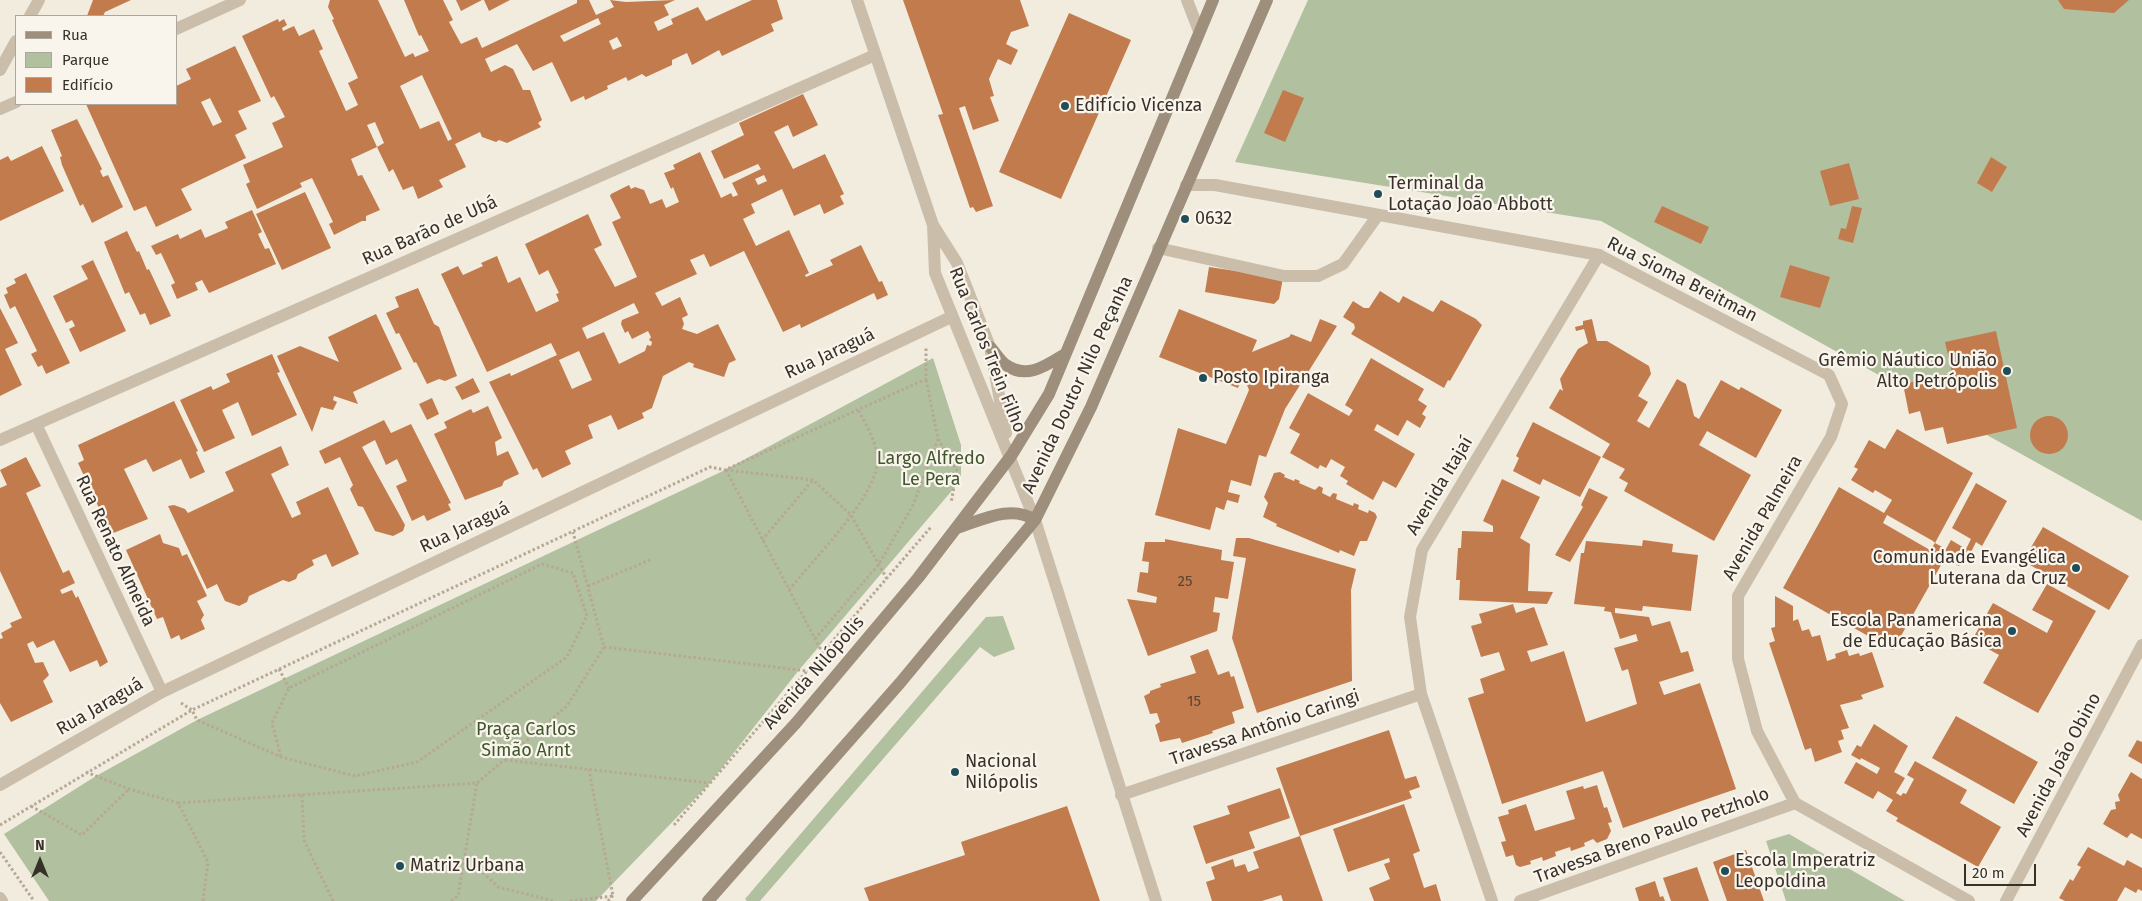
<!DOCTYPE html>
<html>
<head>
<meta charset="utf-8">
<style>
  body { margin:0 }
  #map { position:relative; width:2142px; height:901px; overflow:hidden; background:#f2ecdf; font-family:"Fira Sans",sans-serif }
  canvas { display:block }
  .legend { position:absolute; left:15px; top:15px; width:162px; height:90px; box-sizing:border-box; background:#faf5ec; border:1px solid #aca79e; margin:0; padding:6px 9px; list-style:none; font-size:15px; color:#38312a }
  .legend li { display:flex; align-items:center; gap:10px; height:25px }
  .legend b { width:25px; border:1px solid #aca79e }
  .north { position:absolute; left:15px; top:836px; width:50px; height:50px; -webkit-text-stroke:4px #faf5ec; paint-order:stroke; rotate:0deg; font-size:14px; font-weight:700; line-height:20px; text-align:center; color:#38312a }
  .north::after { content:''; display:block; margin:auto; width:18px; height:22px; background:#38312a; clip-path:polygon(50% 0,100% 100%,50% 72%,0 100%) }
  .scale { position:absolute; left:1964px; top:864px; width:72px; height:22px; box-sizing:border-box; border:2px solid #38312a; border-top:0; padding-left:6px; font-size:15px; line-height:18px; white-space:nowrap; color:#38312a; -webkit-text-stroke:4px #faf5ec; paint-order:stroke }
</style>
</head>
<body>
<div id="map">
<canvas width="2142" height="901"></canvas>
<ul class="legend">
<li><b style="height:6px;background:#9e8e7c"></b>Rua</li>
<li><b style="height:14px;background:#b1c19f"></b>Parque</li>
<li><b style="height:14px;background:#c27b4d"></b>Edifício</li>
</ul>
<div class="north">N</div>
<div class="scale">20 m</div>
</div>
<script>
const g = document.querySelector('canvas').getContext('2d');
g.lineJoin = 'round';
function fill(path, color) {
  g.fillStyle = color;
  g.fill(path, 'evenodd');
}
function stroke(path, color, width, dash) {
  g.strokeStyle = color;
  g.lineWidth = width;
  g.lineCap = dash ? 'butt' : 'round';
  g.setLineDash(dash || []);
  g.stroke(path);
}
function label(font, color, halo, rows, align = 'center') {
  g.font = font + ' "Fira Sans",sans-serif';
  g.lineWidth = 4.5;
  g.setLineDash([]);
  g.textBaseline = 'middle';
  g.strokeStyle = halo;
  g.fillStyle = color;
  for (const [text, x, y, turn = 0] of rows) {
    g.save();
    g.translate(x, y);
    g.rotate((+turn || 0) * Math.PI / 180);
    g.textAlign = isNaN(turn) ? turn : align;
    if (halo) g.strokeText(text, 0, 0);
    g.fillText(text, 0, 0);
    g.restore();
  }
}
fill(new Path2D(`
  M1308 0H2142V521L1601 221 1235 162Z
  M933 358 961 445V480L799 670 710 783 596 901H49L4 834 96 776 197 720 725 470Z
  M1003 616 1015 649 994 657 980 647 760 901H747L745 899 986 617Z
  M1789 834 1905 901H1786L1766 841Z`), '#b1c19f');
fill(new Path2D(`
  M93 0H131L105 12 103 16H87Z
  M330 0H378L405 57 413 53 415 57 429 51 421 35 419 36 404 0H443L453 20 449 22 461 44 477 37 482 48 577 3V0H589L596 15 614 7 610 0 626 2 675 0 664 5 669 15 654 22 658 31 673 24 671 19 698 7 706 21 752 0H777L783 19 771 24 774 31 722 56 719 50 692 65 687 53 672 60V65L646 77 642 74 628 81 626 77 607 86 608 89 585 100 584 96 571 102 552 62 533 71 517 44 485 59 491 72 505 65 513 69 523 90H530L542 120 538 123 541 127 507 143 499 140 496 142 482 137 480 132 455 144 466 167 439 180 443 187 418 199 413 186 403 190 393 169 389 172 377 147 384 143 375 122 367 125 377 147 351 159 358 176 362 175 380 210 366 216V221H362L334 235 329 224 333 222 312 178 300 183 302 187 257 209 246 184 250 182 243 165 283 147 272 123 285 117 274 96 271 98 242 36 278 19 279 22 284 19 287 25 282 28 283 31 294 26 299 36 314 29 323 49 319 51 346 111 358 105 348 83 358 78 332 20 334 19 328 7ZM598 18 601 24 564 42 560 36ZM617 37 622 46 613 50 609 41ZM422 75 452 139 448 141 439 121 420 129 400 86Z
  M456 0H482L461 11Z
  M484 0H510L489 11Z
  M903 0H1020L1029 26 1011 32 1006 44 1018 50 1011 65 998 59 989 79 994 96 990 97 999 121 973 130 965 106 959 108 993 206 976 212 973 207 970 208 938 115 943 114Z
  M2058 0H2129L2114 13 2064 9Z
  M1069 13 1131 40 1061 199 999 172Z
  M235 46 261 101 238 111 247 129 235 135 246 158 181 189 192 210 156 227 146 206 134 211 86 104H176V86L191 79 186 69ZM210 98 222 122 213 126 201 102Z
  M1283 90 1304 98 1285 142 1264 133Z
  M803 94 818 125 793 137 788 125 774 132 793 169 825 154 844 194 840 196 844 204 824 214 820 204 794 216 782 189 751 204 755 213 743 219 756 246 789 230 809 273 805 275 806 277 833 265 830 260 861 245 879 282 882 281 888 295 877 300 874 293 801 328 800 324 783 332 744 251 710 267 704 254 690 260 697 274 655 293 662 306 680 297 688 315 682 318 684 324 682 329 697 334 718 324 736 360 729 363 724 377 693 367 694 364 689 362 663 376 652 408 642 413 644 418 618 430 611 415 588 425 593 438 565 451 571 464 542 478 537 468 533 470 489 382 510 373 511 376 557 355 551 343 487 372 441 274 458 266 463 275 483 266 481 263 497 256 508 283 520 277 536 312 559 301 556 294 559 293 548 270 539 275 525 244 588 214 602 245 594 249 615 287 637 277 612 222 621 218 610 196 611 194 629 185 631 189 635 187 644 190 650 204 662 199 666 208 679 202 673 187 671 189 664 173 675 169 673 165 700 152 721 198 731 193 733 197 738 195 732 183 761 169 758 164 724 179 711 151 744 135 739 123ZM764 175 767 181 758 185 755 179ZM634 303 639 313 622 320 621 324 625 333 628 331 632 339 648 331 651 337 649 340 652 342 651 346 647 345 645 351 619 364 604 332 587 339 582 328ZM579 351 592 380 572 389 559 360Z
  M77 119 102 169 100 171 103 177 108 175 123 207 92 223 83 204 80 206 62 165 60 157 62 156 51 130Z
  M42 146 64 191 0 221V160L8 156 11 161Z
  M1991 157 2007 167 1992 192 1977 183Z
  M1849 163 1859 199 1830 206 1820 171Z
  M305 192 331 248 282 270 256 214Z
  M1662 206 1709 227 1701 244 1654 222Z
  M1852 206 1862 208 1853 243 1838 239 1841 228 1846 229Z
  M252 210 262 232 258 234 265 249 269 248 276 264 209 293 202 280 195 283 198 290 177 299 171 285 175 283 161 253 156 255 151 246 178 234 180 239 201 229 205 238 228 228 225 222Z
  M127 231 137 252 139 251 147 270 149 269 171 316 150 325 145 313 140 315 129 292 125 294 104 242Z
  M93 260 126 331 80 352 69 329 75 326 72 320 66 323 53 296 88 279 81 266Z
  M1790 265 1830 277 1820 308 1780 297Z
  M1209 267 1283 278 1279 299 1274 304 1205 292Z
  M26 273 70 363 46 374 42 365 38 367 31 354 37 351 15 306 10 309 4 295 8 293 6 288 16 283 14 279Z
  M418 288 434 324 439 327 457 376 445 381 439 379 427 384 416 362 414 363 399 333 396 334 386 313 399 307 395 297Z
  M1380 291 1399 303 1403 296 1433 312 1441 300 1476 319 1482 325 1450 381 1448 380 1444 388 1351 334 1355 328 1354 324 1343 317 1353 301 1364 308H1369Z
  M0 308 18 343 5 349 22 385 0 396Z
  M1179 309 1257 340 1252 352 1289 337 1291 334 1311 342 1320 319 1337 326 1285 409 1266 457 1259 455 1251 486 1231 480 1228 492 1240 495 1238 503 1227 500 1224 510 1216 507 1210 530 1155 515 1178 428 1226 444 1249 390 1243 375 1238 388 1159 357Z
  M376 314 402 369 353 392 358 404 334 396 333 400 337 402 333 410 321 407 312 432 277 356 300 346 339 362 328 337Z
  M1592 319 1597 341H1607L1649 366 1651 374 1638 396 1648 402 1637 421 1649 428 1677 379 1686 384 1694 416 1699 419 1721 380 1739 390 1741 387 1782 410 1756 458 1707 431 1699 445 1751 475 1714 541 1624 491 1628 483 1619 478 1625 469 1602 457 1610 444 1549 408 1560 389 1563 391 1560 379 1578 349 1588 343 1584 329 1576 331 1575 327 1583 325V321Z
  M1996 331 2017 428 1947 444 1943 427 1925 431 1920 411 1909 414 1903 384 1952 373 1945 342Z
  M272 354 280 372 277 373 297 415 252 436 238 402 222 410 235 438 204 452 180 400 211 386 213 390 230 382 226 374Z
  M1371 358 1424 389 1418 400 1427 406 1422 414 1426 417 1420 428 1407 420 1398 436 1377 424 1374 430 1415 454 1396 488 1383 481 1373 500 1346 484 1348 481 1340 476 1345 467 1331 459 1326 468 1320 465 1318 469 1290 453 1300 434 1289 428 1308 393 1349 416 1353 410 1345 405Z
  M473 378 480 392 462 400 455 387Z
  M432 398 439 414 427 420 419 404Z
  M174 401 198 451 196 452 205 472 190 479 181 459 153 472 146 459 124 469 148 519 111 534 78 463 84 460 78 445Z
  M488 406 502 438 495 442 497 456 508 451 519 474 504 481 502 486 465 500 434 434 447 428 444 422 471 409 473 413Z
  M2030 435a19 19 0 1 1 38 0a19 19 0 1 1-38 0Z
  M384 420 391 433 411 424 451 503 448 504 451 510 427 521 424 515 412 521 396 486 407 481 397 459 386 465 375 440 362 447 405 525 403 531 393 536 375 531 363 507 358 506 350 489 353 485 340 457 325 464 319 451Z
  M1533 422 1601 457 1580 497 1543 479 1540 485 1513 471 1519 458 1516 456Z
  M1897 429 1973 473 1935 543 1946 549 1951 540 1966 549 1971 539 1952 528 1976 483 2007 501 1982 546 1976 542 1971 552 1968 550 1959 566 1945 558 1893 650 1783 588 1839 487 1884 513 1892 500 1875 490 1873 493 1851 480 1858 469 1854 467 1869 440 1885 449ZM1887 515 1933 541 1935 543 1930 550 1883 523Z
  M281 446 289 465 271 474 292 518 301 514 296 502 328 487 359 554 332 567 326 554 312 560 314 565 298 574 296 579 289 582 283 580 249 596 247 602 239 606 225 601 217 584 207 589 168 506 174 505 185 509 188 513 234 491 225 472Z
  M26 457 41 486 26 493 63 573 69 570 75 583 60 590 62 594 72 590 76 598 78 596 108 662 100 667 97 660 70 672 54 640 37 648 33 641 27 644 35 663 43 662 49 675 43 681 53 702 11 722 0 703V639L3 638 1 633 12 627 10 623 22 618 0 571V488L7 485 0 470Z
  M1280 472 1285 475 1284 477 1294 481 1295 479 1300 481 1299 483 1315 490 1319 486 1323 488 1322 493 1330 497 1333 493 1337 494 1336 499 1353 506 1354 503 1359 505 1358 509 1368 513 1369 510 1375 513 1377 517 1367 541H1360L1354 556 1340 550 1339 553 1276 526 1277 524 1263 517 1268 503 1264 497 1274 473Z
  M1502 479 1540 497 1520 538 1530 544 1528 591 1553 592 1547 604 1459 600 1460 580H1456L1458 548H1461L1462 531 1493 532V526L1483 521Z
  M1589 488 1608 497 1570 562 1555 555 1583 507 1581 505Z
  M2043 527 2129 576 2109 610 2023 561Z
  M160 534 163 543 179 548 182 556 187 554 207 596 197 601 204 615 201 620 205 629 181 640 179 635 171 639 163 617 157 619 126 550Z
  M1236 538H1249L1356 569 1351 590 1352 681 1257 713 1232 638 1246 558 1233 556Z
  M1165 539 1222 550 1221 560 1234 562 1228 599 1215 597 1213 612 1220 613 1217 631 1148 656 1127 599 1156 603 1157 597 1137 592 1140 572 1148 573 1149 562 1142 561 1145 542H1165Z
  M1643 540 1673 544 1672 552 1698 555 1691 611 1643 606 1642 611 1615 608V613L1649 617 1652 626 1670 621 1681 653 1688 651 1694 671 1659 682 1664 695 1700 683 1736 789 1623 828 1603 771 1502 804 1468 698 1484 693 1480 679 1505 670 1499 652 1481 657 1471 626 1482 623 1479 614 1513 604 1516 613 1534 607 1548 645 1527 651 1531 662 1564 651 1586 722 1637 704 1628 669 1622 671 1614 648 1638 641 1636 634 1620 639 1611 612 1604 611 1605 607 1574 604 1581 553H1584L1586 541 1642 546Z
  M2047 584 2096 611 2038 713 1983 683 1999 655 1972 640 1993 603 2047 633 2053 621 2032 610Z
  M1775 596 1793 606V621L1798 619 1802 631 1809 629 1812 637 1820 635 1827 661 1836 658 1835 654 1847 650 1849 656 1859 653 1860 656 1872 652 1884 687 1861 695 1863 699 1840 705 1849 728 1841 730 1844 739 1838 741 1842 752 1815 762 1811 748 1805 750 1769 643 1775 641 1771 628 1775 627Z
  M1208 649 1218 675 1229 671 1231 677 1234 676 1244 708 1232 712 1235 723 1212 731 1213 733 1182 743 1180 738 1160 742 1155 725 1160 722 1157 713 1150 714 1144 696 1150 693V691L1161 687 1160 684 1196 673 1190 656Z
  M1956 716 2038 762 2014 804 1932 758Z
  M1874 724 1908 746 1894 772 1905 778 1896 793 1901 796 1903 793 1906 794 1914 779 1907 775 1915 761 1967 790 1960 803 2001 827 1978 867 1896 821 1898 818 1886 811 1893 800 1878 791 1873 799 1844 783 1856 762 1877 774 1880 768 1861 758 1860 760 1851 755 1857 745 1861 747Z
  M1389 730 1405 779 1416 776 1420 787 1409 791 1412 798 1300 836 1276 768Z
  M2137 740 2142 742V764L2128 756Z
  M2131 772 2142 779V839L2131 833 2127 838 2103 824 2111 810 2116 809 2115 802 2120 801 2118 795Z
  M1597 785 1604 808 1607 807 1612 822 1608 823 1611 831 1607 839 1597 843 1593 839 1584 843 1585 846 1571 851 1570 847 1555 852 1556 856 1543 861 1542 857 1530 861 1531 864 1520 867 1516 865 1513 855 1506 857 1501 842 1506 841 1498 817 1509 814 1508 810 1526 804 1535 831 1575 819 1566 791 1583 786 1584 789Z
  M1280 788 1290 818 1249 832 1255 848 1206 864 1193 826 1230 814 1227 806Z
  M1404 804 1420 851 1413 854 1424 888 1436 884 1441 901H1374L1369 888 1390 879 1384 864 1390 862 1389 858 1348 872 1333 829Z
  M1067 806 1100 901H869L864 888 965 855 961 842Z
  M1300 836 1323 901H1283L1281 895 1262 901H1212L1206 882 1215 879 1211 867 1233 859 1235 867 1245 864 1248 872 1259 868 1253 852Z
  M2088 847 2124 866 2127 860 2142 868V891L2138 889 2136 893 2125 887 2117 901H2065L2059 898 2070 879 2073 881 2081 867 2077 865Z
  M1746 850 1764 901H1727L1713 862Z
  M1697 867 1709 901H1671L1663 878Z
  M1655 881 1660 897 1663 896 1665 901H1639L1635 888Z`), '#c27b4d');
stroke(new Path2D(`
  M938 439 957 471 951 503
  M726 470 813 480 851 515 887 579
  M726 470 823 654
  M762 540 812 481
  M588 586 652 559
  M789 590C812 561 874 499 877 464 879 444 866 426 858 409
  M815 639 879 564 913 505 938 439 926 379
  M604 647 808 671
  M279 669 289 688
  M181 703 192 710 197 720 281 757 355 776 417 762 567 657 587 616 573 573 542 564 289 688 272 723 281 757
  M505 760 709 783
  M86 772 129 789 178 803 208 862 203 901
  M302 795 304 840 333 901
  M178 803 477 783 567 706 604 647 573 532
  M31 806 82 835 129 789
  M0 825 192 710 710 467 725 470 926 379V348
  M674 825 931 527
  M0 852 34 901
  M465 855 498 887 554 901
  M451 901 458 896 477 783
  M570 901 613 896 589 770
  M608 901 614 894`), '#b6a895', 3, [2.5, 2.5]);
stroke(new Path2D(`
  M1158 248 1284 276H1318L1343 264 1378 215`), '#cabeab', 12);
stroke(new Path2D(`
  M1187 0 1199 31
  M30 16 39 0
  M176 29 240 0
  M0 70 16 41
  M0 109 16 102
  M36 424 162 692
  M0 440 875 55
  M0 785 162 692 951 317
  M1121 795 1421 694
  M0 898 2 901
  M1492 901 1421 694 1410 617 1422 550 1599 255
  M1520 901 1795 803`), '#cabeab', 12);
stroke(new Path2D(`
  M857 0 933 225 957 263 990 347 1006 433
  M1186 185H1215L1599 255 1829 375 1842 404 1831 437 1738 596V659L1757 731 1795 803 1969 901
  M933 225 935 273 1035 520 1156 901
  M2006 901 2142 645`), '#cabeab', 12);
stroke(new Path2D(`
  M990 347C995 352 1000 361 1006 365 1027 380 1047 365 1065 354
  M957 528C982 520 1011 504 1035 520
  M632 901 796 723 918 578 1011 456 1049 394 1213 0
  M708 901 900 683 1035 520 1091 407 1267 0`), '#9e8e7c', 12);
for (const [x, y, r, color] of [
  [1065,106,5,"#214d59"],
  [1378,194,5,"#214d59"],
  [1185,219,5,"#214d59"],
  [2007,371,5,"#214d59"],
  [1203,378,5,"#214d59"],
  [2076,568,5,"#214d59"],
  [2012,631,5,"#214d59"],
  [955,772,5,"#214d59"],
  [400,866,5,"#214d59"],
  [1725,871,5,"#214d59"]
]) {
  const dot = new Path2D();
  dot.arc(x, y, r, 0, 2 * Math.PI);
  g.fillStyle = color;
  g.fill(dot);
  stroke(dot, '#faf5ec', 2);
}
label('15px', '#5a4433', null, [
  ["25",1185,582],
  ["15",1194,702]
]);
label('18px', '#38312a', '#faf5ec', [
  ["Edifício Vicenza",1075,106],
  ["Terminal da",1388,184],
  ["Lotação João Abbott",1388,205],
  ["0632",1195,219],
  ["Grêmio Náutico União",1997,361,"right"],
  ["Alto Petrópolis",1997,382,"right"],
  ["Posto Ipiranga",1213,378],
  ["Comunidade Evangélica",2066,558,"right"],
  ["Luterana da Cruz",2066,579,"right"],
  ["Escola Panamericana",2002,621,"right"],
  ["de Educação Básica",2002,642,"right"],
  ["Nacional",965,762],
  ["Nilópolis",965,783],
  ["Escola Imperatriz",1735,861],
  ["Leopoldina",1735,882],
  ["Matriz Urbana",410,866]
], 'left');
label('18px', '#38312a', '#faf5ec', [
  ["Rua Barão de Ubá",430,231,-24],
  ["Rua Sioma Breitman",1682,280,27],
  ["Rua Carlos Trein Filho",987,350,68],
  ["Rua Jaraguá",830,354,-25],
  ["Avenida Doutor Nilo Peçanha",1078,385,-65],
  ["Avenida Itajaí",1440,486,-59],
  ["Avenida Palmeira",1763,518,-60],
  ["Rua Jaraguá",465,528,-25],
  ["Rua Renato Almeida",115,551,65],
  ["Avenida Nilópolis",814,673,-49],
  ["Rua Jaraguá",100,707,-30],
  ["Travessa Antônio Caringi",1265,728,-19],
  ["Avenida João Obino",2059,765,-62],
  ["Travessa Breno Paulo Petzholo",1652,836,-20]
]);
label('18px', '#41562e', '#faf5ec', [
  ["Largo Alfredo",931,459],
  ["Le Pera",931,480],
  ["Praça Carlos",526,730],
  ["Simão Arnt",526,751]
]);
</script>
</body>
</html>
